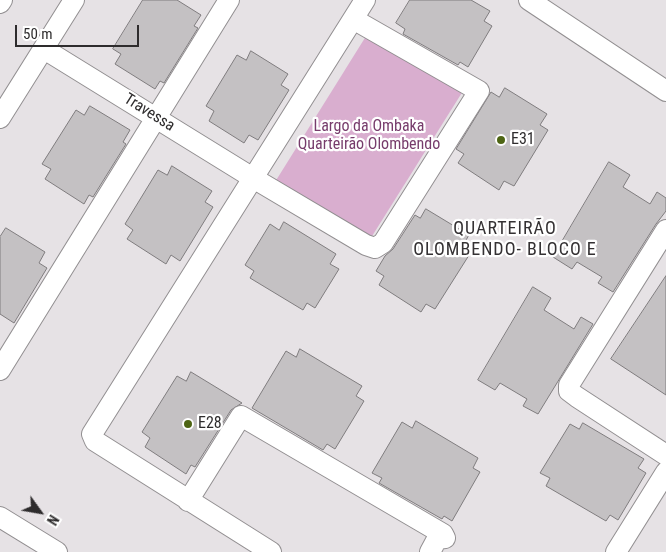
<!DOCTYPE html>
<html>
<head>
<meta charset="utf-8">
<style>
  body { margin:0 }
  #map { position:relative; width:666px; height:552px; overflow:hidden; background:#e6e2e5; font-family:"Roboto Condensed",sans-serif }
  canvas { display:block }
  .north { position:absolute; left:15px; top:487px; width:50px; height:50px; -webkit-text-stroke:4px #fff; paint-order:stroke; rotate:122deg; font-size:14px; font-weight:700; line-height:20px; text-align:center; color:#2e2c2d }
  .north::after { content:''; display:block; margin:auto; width:18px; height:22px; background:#2e2c2d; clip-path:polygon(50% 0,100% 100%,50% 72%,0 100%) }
  .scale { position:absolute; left:15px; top:25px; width:124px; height:22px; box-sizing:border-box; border:2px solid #2e2c2d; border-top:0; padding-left:6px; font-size:15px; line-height:18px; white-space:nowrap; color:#2e2c2d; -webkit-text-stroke:4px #fff; paint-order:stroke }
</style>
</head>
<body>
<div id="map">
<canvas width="666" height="552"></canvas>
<div class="north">N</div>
<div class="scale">50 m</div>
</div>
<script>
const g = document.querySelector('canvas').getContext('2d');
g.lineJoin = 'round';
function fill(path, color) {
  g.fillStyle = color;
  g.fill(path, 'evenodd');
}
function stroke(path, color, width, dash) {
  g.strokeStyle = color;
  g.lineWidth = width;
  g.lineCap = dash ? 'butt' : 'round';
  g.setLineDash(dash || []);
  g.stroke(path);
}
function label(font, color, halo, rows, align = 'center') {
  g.font = font + ' "Roboto Condensed",sans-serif';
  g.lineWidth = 4.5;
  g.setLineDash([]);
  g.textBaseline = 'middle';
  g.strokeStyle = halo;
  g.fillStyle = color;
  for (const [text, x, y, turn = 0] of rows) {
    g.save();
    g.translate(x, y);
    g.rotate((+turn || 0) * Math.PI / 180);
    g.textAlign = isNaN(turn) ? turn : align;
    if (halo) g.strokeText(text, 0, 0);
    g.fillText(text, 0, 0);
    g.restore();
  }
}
fill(new Path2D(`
  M368 33 463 91 369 241 275 182Z`), '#d9aecf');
const building = new Path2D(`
  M143 0H177L201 15 194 26 198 28 164 83 160 81 155 89 115 64 121 54 113 49Z
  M410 0H471L490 11 484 21 492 26 468 67 460 62 458 65 403 34 405 29 396 23Z
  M251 51 288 74 281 85 289 90 258 140 249 135 244 143 209 121 214 111 206 106 237 55 246 60Z
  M505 88 547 114 540 125 548 130 514 186 504 181 499 190 458 163 464 154 456 149 491 92 499 97Z
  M90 106 130 130 123 142 126 144 93 197 89 195 84 204 45 179 51 169 42 164 76 110 84 115Z
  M609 162 630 175 623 187 650 204 657 192 666 198V211L656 224 613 292 598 283 602 277 577 262 572 269 553 257Z
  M172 166 212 191 205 202 213 207 180 261 171 255 166 264 127 239 133 230 125 224 158 170 167 175Z
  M426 209 469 235 462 247 471 252 435 309 426 304 421 312 379 285 384 276 376 271 385 256 393 249 415 215 420 218Z
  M284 222 336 254 330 264 339 269 315 308 307 303 303 310 250 278 254 271 245 265 270 224 279 230Z
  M6 228 45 252 39 263 47 268 14 323 0 314V237Z
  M666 276V395L611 359Z
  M533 287 551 298 544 310 574 329 581 317 593 324 538 414 523 406 527 399 500 383 495 390 478 380Z
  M300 349 362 386 356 396 364 401 335 449 327 444 323 450 252 408 286 351 296 357Z
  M191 372 242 403 231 410 195 467 191 465 186 474 145 447 150 438 142 432 177 376 186 381Z
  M416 421 478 458 473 468 480 472 452 521 444 516 442 519 379 483 382 478 372 473 402 422 412 428Z
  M583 423 644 459 638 468 646 473 618 520 610 515 606 521 546 486 550 478 540 473 570 424 579 429Z`);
fill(building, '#c4c1c3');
stroke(building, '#7f7c7e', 1);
const minor = new Path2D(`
  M529 0 666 91
  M0 3 2 0
  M44 49 253 178 366 245 375 248 383 243 479 91 353 19
  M0 118 74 0
  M666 230 569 385V391L577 397 666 455
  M0 370 229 0
  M188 501 241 416 443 534 445 538 437 539 430 552
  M0 517 57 552
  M271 552 95 441 92 434 365 0
  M616 552 666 472`);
stroke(minor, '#928f91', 22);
stroke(minor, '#fff', 20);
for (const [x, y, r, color] of [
  [501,140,5,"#4e6514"],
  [188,424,5,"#4e6514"]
]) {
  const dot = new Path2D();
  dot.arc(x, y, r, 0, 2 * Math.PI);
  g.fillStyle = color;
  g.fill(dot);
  stroke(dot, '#fff', 2);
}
label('16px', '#2e2c2d', '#fff', [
  ["Travessa",149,113,32]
]);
label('16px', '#773c6c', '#fff', [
  ["Largo da Ombaka",369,127],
  ["Quarteirão Olombendo",369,145]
]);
label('16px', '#2e2c2d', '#fff', [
  ["E31",511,140],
  ["E28",198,424]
], 'left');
g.letterSpacing = '1px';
label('18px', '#343133', '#fff', [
  ["QUARTEIRÃO",505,229],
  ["OLOMBENDO- BLOCO E",505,250]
]);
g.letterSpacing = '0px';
</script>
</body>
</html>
